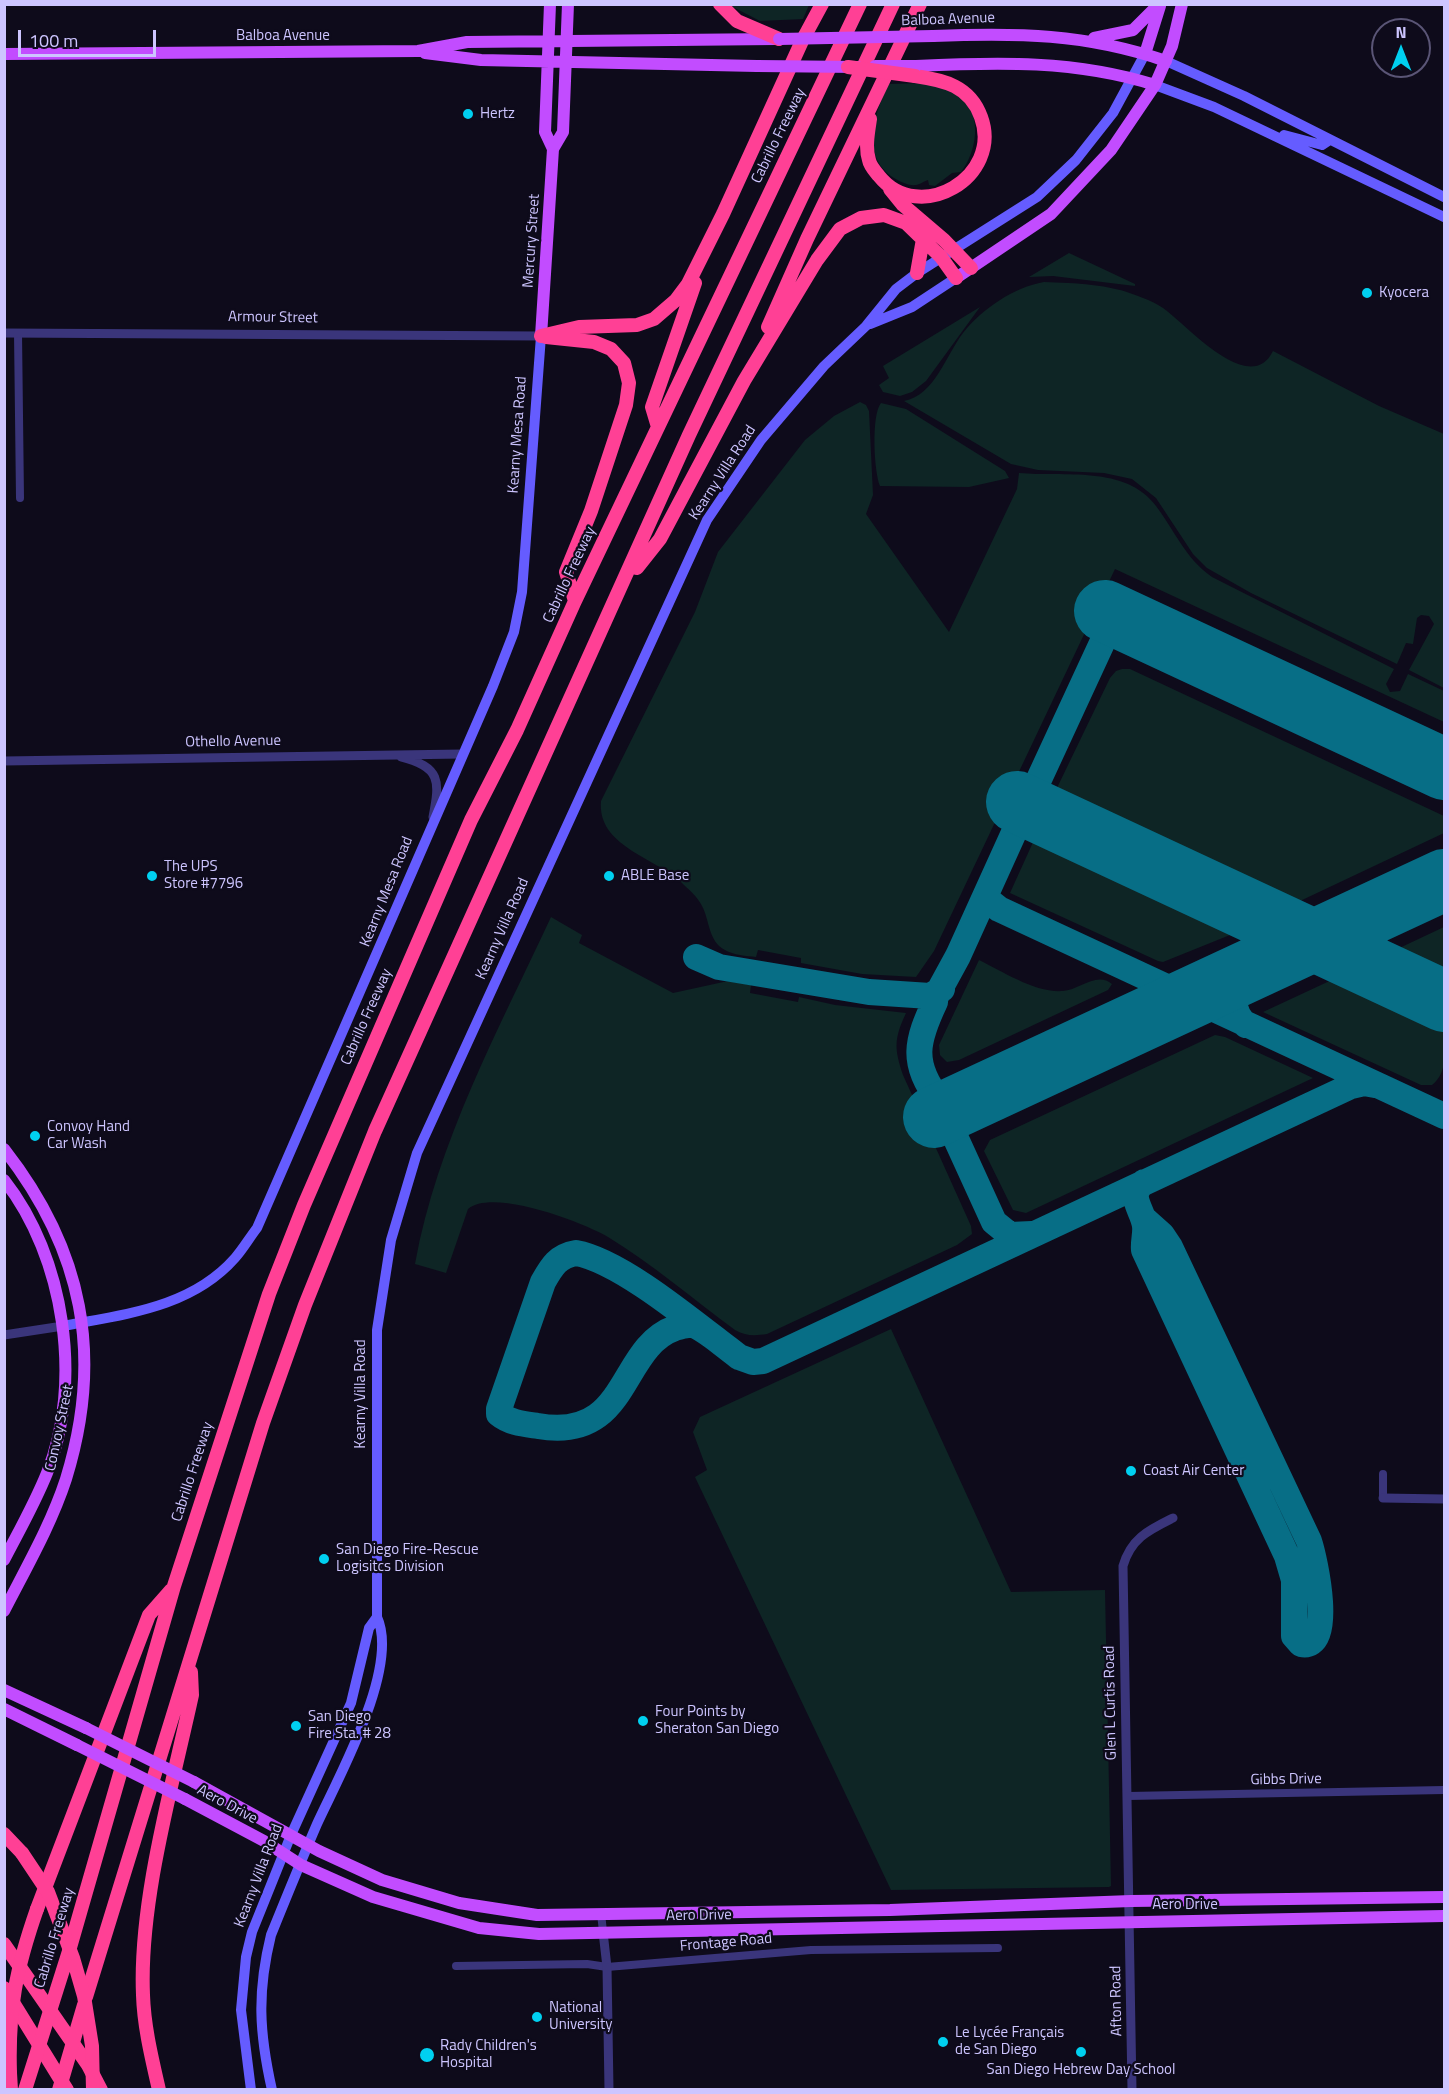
<!DOCTYPE html>
<html>
<head>
<meta charset="utf-8">
<style>
  body { margin:0 }
  #map { position:relative; width:1449px; height:2094px; overflow:hidden; background:#0e0b1b; font-family:"Titillium Web",sans-serif }
  canvas { display:block }
  .frame { position:absolute; inset:0; border:6px solid #cdc5ff; pointer-events:none }
  .north { position:absolute; left:1371px; top:18px; width:60px; height:60px; box-sizing:border-box; background:#0e0b1b; border:2px solid #5a5576; border-radius:50%; rotate:0deg; font-size:16px; font-weight:700; line-height:24px; text-align:center; color:#cdc5ff }
  .north::after { content:''; display:block; margin:auto; width:21px; height:27px; background:#00d0f0; clip-path:polygon(50% 0,100% 100%,50% 72%,0 100%) }
  .scale { position:absolute; left:18px; top:30px; width:138px; height:27px; box-sizing:border-box; border:3px solid #cdc5ff; border-top:0; padding-left:8px; font-size:18px; line-height:21px; white-space:nowrap; color:#cdc5ff; -webkit-text-stroke:4px #0e0b1b; paint-order:stroke }
</style>
</head>
<body>
<div id="map">
<canvas width="1449" height="2094"></canvas>
<div class="frame"></div>
<div class="north">N</div>
<div class="scale">100 m</div>
</div>
<script>
const g = document.querySelector('canvas').getContext('2d');
g.lineJoin = 'round';
function fill(path, color) {
  g.fillStyle = color;
  g.fill(path, 'evenodd');
}
function stroke(path, color, width, dash) {
  g.strokeStyle = color;
  g.lineWidth = width;
  g.lineCap = dash ? 'butt' : 'round';
  g.setLineDash(dash || []);
  g.stroke(path);
}
function label(font, color, halo, rows, align = 'center') {
  g.font = font + ' "Titillium Web",sans-serif';
  g.lineWidth = 4.5;
  g.setLineDash([]);
  g.textBaseline = 'middle';
  g.strokeStyle = halo;
  g.fillStyle = color;
  for (const [text, x, y, turn = 0] of rows) {
    g.save();
    g.translate(x, y);
    g.rotate((+turn || 0) * Math.PI / 180);
    g.textAlign = isNaN(turn) ? turn : align;
    if (halo) g.strokeText(text, 0, 0);
    g.fillText(text, 0, 0);
    g.restore();
  }
}
fill(new Path2D(`
  M729 5H809L803 19 760 21Z
  M927 83C939 86 952 89 962 98 983 117 976 153 961 172L952 173 935 186 929 185 928 180C924 181 919 185 916 185 908 186 899 181 894 178 860 157 874 112 889 84Z
  M1069 253 1135 284V286L1053 276 1029 277Z
  M1044 282C1075 283 1109 284 1138 296 1146 299 1156 303 1163 308 1187 325 1250 398 1273 351L1379 406 1444 434V688L1409 670 1434 624 1429 616 1421 615 1417 618 1413 644 1406 643 1397 664 1251 593 1207 568 1193 554 1156 498 1132 479 1104 473 1038 470 1011 464 904 401C935 395 946 355 963 333 982 309 1014 287 1044 282Z
  M980 307 926 381 912 392 900 396 883 392 879 385 889 378 883 366Z
  M860 402 866 405 869 411 873 495 866 514 949 632 1017 489 1019 473C1063 477 1126 465 1156 506 1175 531 1185 558 1212 577L1394 669 1386 684 1390 692 1400 691 1408 674 1444 691V722L1115 569 934 951 916 977 862 974 801 963V958L758 950 756 957C747 956 733 955 725 950 708 941 710 921 702 906 698 897 688 889 681 882 654 857 597 846 601 801L695 612 718 552 805 440 834 416Z
  M881 403 906 409 1005 471 1009 478 969 487 880 486C874 472 871 415 881 403Z
  M1122 669H1130L1444 816V833L1300 901H1289L1060 797 1055 792 1110 678 1116 671Z
  M1034 840H1042L1227 923 1234 927 1235 933 1163 962 1158 961 1010 893Z
  M551 917 582 935 579 943 673 993 728 981 751 985 750 993 798 1002 799 997 835 1005 906 1013C894 1039 894 1048 903 1075L971 1226 972 1234 957 1245 767 1334C754 1336 746 1336 735 1330 693 1299 652 1264 608 1237 582 1222 493 1188 468 1209L446 1273 415 1264C437 1142 499 1029 551 917Z
  M1444 927V975L1393 951Z
  M979 960C1004 972 1035 993 1063 991 1079 990 1097 971 1112 984L1108 990 959 1060 947 1062 940 1055 939 1045Z
  M1336 978 1444 1027C1445 1046 1449 1072 1432 1085H1421L1263 1012Z
  M1215 1035 1225 1037 1313 1078 1026 1213 1013 1210 984 1151 990 1140Z
  M891 1329 1011 1592 1105 1590 1111 1886 1109 1887 891 1890 695 1477 707 1470 693 1432 700 1417Z`), '#0e2525');
stroke(new Path2D(`
  M1043 814 1033 801 1034 790 1115 615
  M987 893 989 901 999 909 1444 1116
  M696 957 719 967 869 992 930 996 942 989
  M934 1000 958 956 1021 817 1031 813 1043 814
  M935 1002C917 1040 910 1063 939 1100L954 1105 968 1102 953 1116 952 1130 994 1222 1010 1235 1032 1234
  M1246 1025C1225 1006 1236 982 1256 968
  M1143 1218 1162 1235 1170 1247 1309 1541C1315 1559 1335 1651 1301 1644L1294 1636V1580L1287 1556 1144 1250C1143 1242 1146 1234 1145 1226 1143 1209 1126 1196 1144 1182
  M576 1253C622 1261 699 1327 739 1357 727 1348 705 1329 693 1325 687 1324 680 1327 675 1328 618 1348 630 1442 538 1426 524 1424 510 1423 499 1414V1409L543 1282C552 1266 558 1256 576 1253Z
  M739 1357 753 1362 763 1361 1351 1086 1364 1083 1375 1085`), '#076e86', 26);
stroke(new Path2D(`
  M1105 611 1444 769
  M1017 802 1444 1001
  M934 1117 1444 880`), '#076e86', 62);
stroke(new Path2D(`
  M18 333 20 498
  M1383 1474V1498
  M1128 1796 1444 1790
  M601 1913 603 1932
  M456 1966 587 1964 607 1967 811 1950 998 1948`), '#3a357b', 8);
stroke(new Path2D(`
  M4 333 541 336
  M401 757C441 767 440 781 433 817
  M4 761 462 754
  M4 1335 63 1326
  M1383 1498 1444 1499
  M603 1932 607 1967 609 2090
  M1132 2090 1123 1566C1131 1538 1149 1530 1173 1518`), '#3a357b', 9);
stroke(new Path2D(`
  M1166 61 1244 96 1444 197
  M1155 85 1214 107 1444 217
  M1284 135 1322 145 1328 141
  M870 324 912 307 956 278
  M63 1326C125 1314 191 1308 235 1258 243 1249 250 1237 257 1228L493 686 514 632 522 592 541 336
  M251 2090 241 2010 246 1957 252 1932 291 1835 351 1703 369 1628 377 1617
  M272 2090C259 2032 257 1992 271 1935 286 1898 301 1861 317 1824 339 1776 400 1667 377 1617V1330L391 1240 417 1153 707 520 761 440 824 366 866 326 896 289 917 273 1037 197 1076 160 1113 113 1145 54`), '#655cff', 10);
stroke(new Path2D(`
  M550 4 545 132 553 149
  M933 36C1017 33 1085 33 1166 61
  M1094 38 1133 30 1159 4
  M425 53 481 60 757 66
  M4 54 418 51 467 42 776 39
  M1145 54 1160 6
  M916 66C998 62 1076 60 1155 85
  M956 278 1051 214 1111 150 1155 85 1172 46 1182 4
  M541 336 553 149 563 132 568 4
  M4 1149C83 1250 104 1356 66 1479 51 1525 26 1568 4 1611
  M4 1180C65 1257 83 1383 47 1473 35 1503 19 1531 4 1560
  M4 1690 86 1728
  M4 1709 77 1745
  M194 1782 319 1851 382 1880 459 1903 537 1915 890 1910 1131 1901 1444 1897
  M185 1799 264 1841 301 1865 373 1897 479 1928 539 1934 1444 1916`), '#c24cff', 12);
stroke(new Path2D(`
  M720 4 737 21 779 39
  M870 119C868 132 865 148 869 160 870 166 875 171 879 176 919 226 1003 177 981 117 970 86 944 80 915 76
  M890 189 903 205 944 240 971 268
  M917 273 923 239
  M768 327 807 239 920 4
  M541 336 579 327 637 325 654 319 676 300 688 284 723 214 802 41 822 4
  M546 337 594 342 611 349 624 363 629 383 626 405 591 511 566 572 575 601
  M658 427 652 407 695 283
  M637 568 660 539 744 381 817 260 840 229 861 218 884 215 906 223 941 257 956 278
  M4 1834 22 1853
  M37 1909 149 1615 171 1590
  M4 1944 88 2065 101 2090
  M69 1951 174 1586 269 1294 304 1205 471 820 517 730 575 601 860 4
  M4 1988 67 2090
  M86 1997 263 1423 305 1305 375 1131 689 435 893 4
  M10 2073 11 2090
  M159 2090C152 2059 144 2027 143 1995 139 1902 172 1787 192 1695L191 1672`), '#ff4095', 14);
stroke(new Path2D(`
  M779 39 933 36
  M757 66 858 67
  M875 66H916
  M86 1728 194 1782
  M77 1745 185 1799`), '#c24cff', 12);
stroke(new Path2D(`
  M848 67 915 76
  M22 1853 48 1892 73 1958 84 1996 92 2046 93 2090
  M10 2073C8 2009 16 1969 37 1909
  M25 2090 69 1951
  M59 2090 84 2005`), '#ff4095', 14);
for (const [x, y, r, color] of [
  [468,114,6,"#00d0f0"],
  [1367,293,6,"#00d0f0"],
  [152,876,6,"#00d0f0"],
  [609,876,6,"#00d0f0"],
  [35,1136,6,"#00d0f0"],
  [1131,1471,6,"#00d0f0"],
  [324,1559,6,"#00d0f0"],
  [643,1721,6,"#00d0f0"],
  [296,1726,6,"#00d0f0"],
  [537,2017,6,"#00d0f0"],
  [943,2042,6,"#00d0f0"],
  [1081,2052,6,"#00d0f0"],
  [427,2055,8,"#00d0f0"]
]) {
  const dot = new Path2D();
  dot.arc(x, y, r, 0, 2 * Math.PI);
  g.fillStyle = color;
  g.fill(dot);
  stroke(dot, '#0e0b1b', 2);
}
label('15px', '#cdc5ff', '#0e0b1b', [
  ["Balboa Avenue",948,20,-2],
  ["Balboa Avenue",283,36],
  ["Cabrillo Freeway",779,136,-64],
  ["Mercury Street",532,241,-86],
  ["Armour Street",273,318,1],
  ["Kearny Mesa Road",518,435,-86],
  ["Kearny Villa Road",723,473,-57],
  ["Cabrillo Freeway",570,575,-65],
  ["Othello Avenue",233,742,-1],
  ["Kearny Mesa Road",387,892,-68],
  ["Kearny Villa Road",503,929,-66],
  ["Cabrillo Freeway",367,1017,-66],
  ["Kearny Villa Road",361,1394,-90],
  ["Convoy Street",60,1428,-78],
  ["Cabrillo Freeway",193,1472,-72],
  ["Glen L Curtis Road",1111,1703,-91],
  ["Gibbs Drive",1286,1780,-1],
  ["Aero Drive",227,1805,28],
  ["Kearny Villa Road",259,1876,-69],
  ["Aero Drive",1185,1905],
  ["Aero Drive",699,1916,-1],
  ["Cabrillo Freeway",55,1938,-73],
  ["Frontage Road",726,1943,-5],
  ["Afton Road",1117,2001,-91]
]);
label('15px', '#cdc5ff', '#0e0b1b', [
  ["Hertz",480,114],
  ["Kyocera",1379,293],
  ["The UPS",164,867],
  ["Store #7796",164,884],
  ["ABLE Base",621,876],
  ["Convoy Hand",47,1127],
  ["Car Wash",47,1144],
  ["Coast Air Center",1143,1471],
  ["San Diego Fire-Rescue",336,1550],
  ["Logisitcs Division",336,1567],
  ["Four Points by",655,1712],
  ["Sheraton San Diego",655,1729],
  ["San Diego",308,1717],
  ["Fire Sta. # 28",308,1734],
  ["National",549,2008],
  ["University",549,2025],
  ["Le Lycée Français",955,2033],
  ["de San Diego",955,2050],
  ["Rady Children's",440,2046],
  ["Hospital",440,2063],
  ["San Diego Hebrew Day School",1081,2070,"center"]
], 'left');
</script>
</body>
</html>
